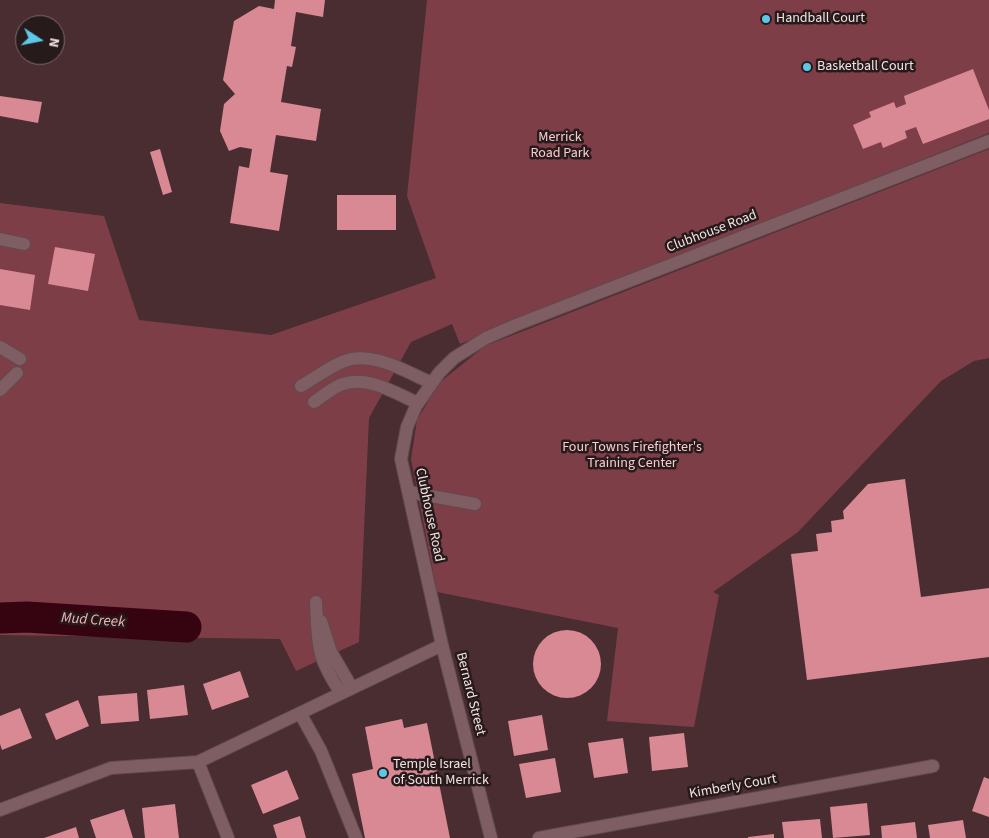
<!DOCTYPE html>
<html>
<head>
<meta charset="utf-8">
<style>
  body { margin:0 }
  #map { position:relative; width:989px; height:838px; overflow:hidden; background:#492d31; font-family:"Source Sans 3",sans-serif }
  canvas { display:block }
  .north { position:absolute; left:15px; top:15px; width:50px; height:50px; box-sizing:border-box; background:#271a1b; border:1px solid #796a6b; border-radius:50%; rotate:101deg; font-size:14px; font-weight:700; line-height:20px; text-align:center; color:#f4e2e3 }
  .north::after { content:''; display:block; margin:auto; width:18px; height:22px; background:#5dc7e8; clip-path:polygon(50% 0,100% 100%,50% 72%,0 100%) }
</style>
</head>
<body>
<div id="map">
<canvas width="989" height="838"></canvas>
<div class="north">N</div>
</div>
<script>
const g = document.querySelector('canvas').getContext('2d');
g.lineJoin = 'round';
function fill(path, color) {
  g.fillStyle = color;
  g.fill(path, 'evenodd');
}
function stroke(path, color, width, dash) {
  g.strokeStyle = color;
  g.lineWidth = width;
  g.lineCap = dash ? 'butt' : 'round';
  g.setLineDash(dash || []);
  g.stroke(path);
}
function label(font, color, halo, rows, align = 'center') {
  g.font = font + ' "Source Sans 3",sans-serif';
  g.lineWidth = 5;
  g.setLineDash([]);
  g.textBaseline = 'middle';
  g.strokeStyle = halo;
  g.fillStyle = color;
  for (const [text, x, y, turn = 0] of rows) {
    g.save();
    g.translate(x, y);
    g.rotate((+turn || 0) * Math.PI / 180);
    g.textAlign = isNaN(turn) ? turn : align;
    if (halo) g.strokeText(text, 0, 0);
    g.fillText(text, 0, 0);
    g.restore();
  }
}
fill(new Path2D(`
  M427 0H989V133L460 344 452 324 411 342 369 418 359 642 296 671 280 639 0 635V203L104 216 139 320 271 335 436 278 407 196Z
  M989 149V358L974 361 941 381 798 532 713 592 719 595 694 727 607 721 618 628 437 592 411 459 417 420 439 383 485 346Z`), '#7e3e48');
stroke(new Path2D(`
  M0 618 27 617 186 627`), '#350410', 31);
fill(new Path2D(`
  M275 0H325L323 17 296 12 291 46 296 47 292 67 287 66 281 102 321 109 316 141 276 135 270 172 288 175 279 231 230 223 239 166 249 168 252 149 240 147 229 151 220 131 224 104 235 94 223 80 234 21 259 6 274 9Z
  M973 69 989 110V119L923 144 916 127 905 131 907 138 883 148 881 142 863 149 853 125 871 117 869 112 894 102 896 108 906 104 904 96Z
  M0 96 42 102 38 123 0 116Z
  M160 149 172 192 163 195 150 152Z
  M337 195H396V230H337Z
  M55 247 95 254 88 291 48 284Z
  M0 269 35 275 30 310 0 305Z
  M905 479 921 597 989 588V657L807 680 791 554 818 551 816 534 832 532 831 521 844 519 843 511 868 484Z
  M533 664a34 34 0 1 1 68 0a34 34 0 1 1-68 0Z
  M240 671 249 697 212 710 203 684Z
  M184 685 188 715 150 719 147 690Z
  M137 693 139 721 101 724 98 696Z
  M78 700 89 726 56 740 45 714Z
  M20 708 32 738 2 750 0 744V716Z
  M542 715 548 750 514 756 508 721Z
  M402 719 404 728 427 723 450 838H365L352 774 373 769 365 727Z
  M684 733 688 767 652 771 649 737Z
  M623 738 628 773 594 778 588 743Z
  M555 758 561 792 526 798 519 764Z
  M287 770 299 799 263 814 251 785Z
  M984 777 989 779V817L972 811Z
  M867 803 870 835 833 838 830 807Z
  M175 804 179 838H145L142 808Z
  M124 809 133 838H96L90 820Z
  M300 816 306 838H277L273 825Z
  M820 819 822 838H784L782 822Z
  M963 820 966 838H930L928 825Z
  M915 822 917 838H882L881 826Z
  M76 827 79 838H44Z
  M774 834V838H748V837Z`), '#d88993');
const minor = new Path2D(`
  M0 239 24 244
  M0 347 20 359
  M301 386C315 378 328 368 342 362 371 349 406 372 432 383
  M0 390 17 373
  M314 402C322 397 331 389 340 385 366 374 395 393 418 403
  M409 492 475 504
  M316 602C318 645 316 656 341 693
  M321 621 331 652 352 688
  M300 713 321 751 356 838
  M198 762 228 838
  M0 810 111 768 198 762 442 645
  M491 838 442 645 401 459 407 427 416 406 439 373 454 358 486 338 516 325 989 141
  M539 838 933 766`);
stroke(minor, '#614a4e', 14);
stroke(minor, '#7e5e62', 12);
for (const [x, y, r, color] of [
  [766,19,5,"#5dc7e8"],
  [807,67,5,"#5dc7e8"],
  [383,773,5,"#5dc7e8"]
]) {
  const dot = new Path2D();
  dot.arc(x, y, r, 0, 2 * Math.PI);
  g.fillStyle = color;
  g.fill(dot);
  stroke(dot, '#271a1b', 2);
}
label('14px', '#f4e2e3', '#271a1b', [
  ["Handball Court",776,19],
  ["Basketball Court",817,67],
  ["Temple Israel",393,765],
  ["of South Merrick",393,781]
], 'left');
label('14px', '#f8cbd0', '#271a1b', [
  ["Merrick",560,138],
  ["Road Park",560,154],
  ["Four Towns Firefighter's",632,448],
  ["Training Center",632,464]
]);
label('14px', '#f4e2e3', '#271a1b', [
  ["Clubhouse Road",712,232,-21],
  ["Clubhouse Road",429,515,78],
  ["Bernard Street",470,694,76],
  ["Kimberly Court",733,787,-10]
]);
label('italic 15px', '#f6b4bc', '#271a1b', [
  ["Mud Creek",93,621,4]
]);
</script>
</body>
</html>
